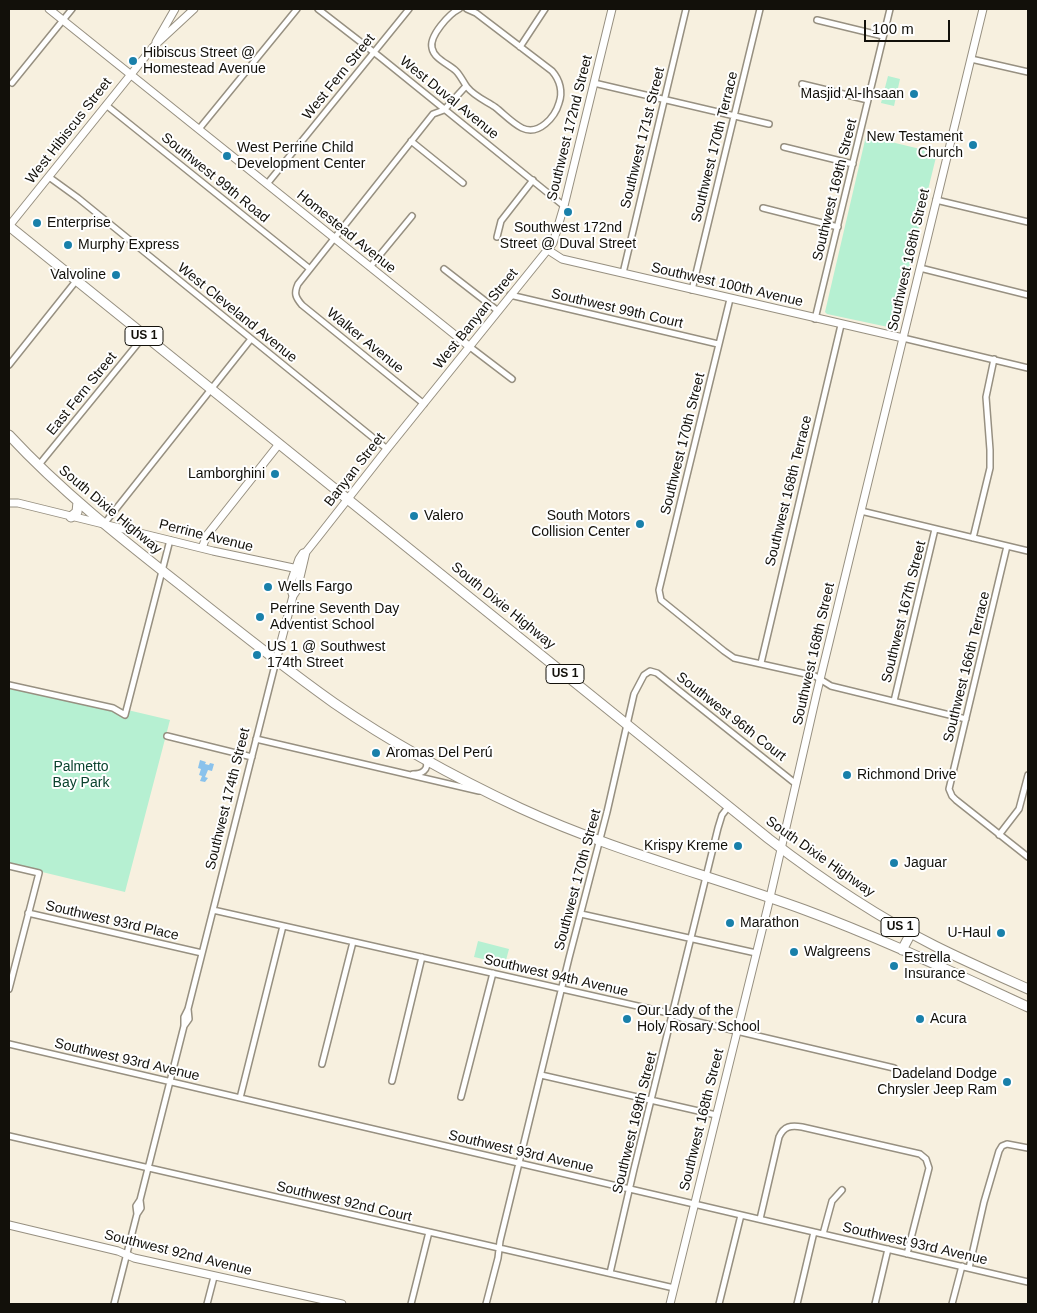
<!DOCTYPE html>
<html>
<head>
<meta charset="utf-8">
<style>
  body { margin:0 }
  #map { position:relative; width:1037px; height:1313px; overflow:hidden; background:#f7f0df; font-family:Arial,sans-serif }
  canvas { display:block }
  .frame { position:absolute; inset:0; border:10px solid #12100a; pointer-events:none }
  .scale { position:absolute; left:864px; top:20px; width:86px; height:22px; box-sizing:border-box; border:2px solid #12100a; border-top:0; padding-left:6px; font-size:15px; line-height:18px; white-space:nowrap; color:#12100a; -webkit-text-stroke:4px #fff; paint-order:stroke }
</style>
</head>
<body>
<div id="map">
<canvas width="1037" height="1313"></canvas>
<div class="frame"></div>
<div class="scale">100 m</div>
</div>
<script>
const g = document.querySelector('canvas').getContext('2d');
g.lineJoin = 'round';
function fill(path, color) {
  g.fillStyle = color;
  g.fill(path, 'evenodd');
}
function stroke(path, color, width, dash) {
  g.strokeStyle = color;
  g.lineWidth = width;
  g.lineCap = dash ? 'butt' : 'round';
  g.setLineDash(dash || []);
  g.stroke(path);
}
function label(font, color, halo, rows, align = 'center') {
  g.font = font + ' Arial,sans-serif';
  g.lineWidth = 4;
  g.setLineDash([]);
  g.textBaseline = 'middle';
  g.strokeStyle = halo;
  g.fillStyle = color;
  for (const [text, x, y, turn = 0] of rows) {
    g.save();
    g.translate(x, y);
    g.rotate((+turn || 0) * Math.PI / 180);
    g.textAlign = isNaN(turn) ? turn : align;
    if (halo) g.strokeText(text, 0, 0);
    g.fillText(text, 0, 0);
    g.restore();
  }
}
fill(new Path2D(`
  M888 76 900 79 894 106 881 103Z
  M866 136 937 153 895 325 888 327 827 314 825 312Z
  M9 682 170 720 125 892 9 864Z
  M478 941 509 949 505 964 474 957Z`), '#b6f0d2');
fill(new Path2D(`
  M200 760 206 762 205 764 209 765 210 763 214 764 212 771 208 770 205 777 208 778 205 782 200 781 202 776 199 775 201 769 198 768Z`), '#8ac2ec');
const street = new Path2D(`
  M318 9 380 57 564 206
  M459 9C449 14 429 36 432 48 434 59 449 64 456 71 461 76 463 82 467 87 474 96 486 101 495 107 504 114 512 123 522 128 539 136 555 117 559 103 563 92 560 80 552 71L476 13 467 9
  M817 20 883 36
  M520 47 545 9
  M971 59 1028 72
  M12 83 72 9
  M594 83 769 124
  M802 84 868 100
  M106 105 310 269
  M199 129 297 9
  M411 141 463 183
  M784 147 853 164
  M49 177 78 198 387 449
  M267 184 409 9
  M936 200 1028 222
  M763 208 838 227
  M497 237 501 221 533 180
  M370 267 412 216
  M920 268 1028 295
  M444 269 498 311
  M623 273 686 9
  M692 290 760 9
  M510 295 718 344
  M730 299 659 590 661 600 724 651 734 658 815 676 831 686 966 719
  M815 319 890 9
  M903 338 1028 368
  M470 347 512 379
  M9 365 76 281
  M424 404 302 305C295 297 294 293 298 284L433 114 444 110 466 86
  M38 466 144 336
  M861 511 1028 551
  M104 524 251 339
  M973 538 990 468V450L986 397 994 359
  M1007 546 949 789 952 796 956 800 1028 857
  M761 663 841 325
  M9 685 113 708 125 715 170 540
  M894 701 935 529
  M167 736 252 757
  M256 739 479 791
  M413 774C422 774 429 770 426 760
  M999 835 1019 809 1028 775
  M9 866 39 873 9 989
  M213 910 664 1012 681 1018 894 1068
  M28 913 202 953
  M581 914 756 953
  M184 1026 189 1019 188 1009
  M9 1044 1028 1282
  M322 1064 353 942
  M541 1075 716 1115
  M392 1081 422 957
  M461 1097 493 973
  M240 1098 283 926
  M9 1136 674 1288
  M137 1214 141 1208 140 1200
  M760 1219 779 1137C784 1126 791 1125 802 1127L920 1154 926 1159 929 1168 907 1254
  M823 1234 832 1201 842 1190
  M969 1268 984 1202 999 1151 1002 1146 1007 1144 1028 1148
  M610 1273 634 1169 718 828 722 815 729 806
  M114 1304 137 1214 136 1206 140 1200 184 1026V1017L188 1009 276 661
  M207 1304 214 1277
  M411 1304 429 1232
  M486 1304 498 1258 500 1241 569 958 607 812 634 694 644 675 650 671 657 673 796 784
  M719 1304 741 1215
  M797 1304 814 1232
  M875 1304 888 1249
  M952 1304 962 1266`);
const secondary = new Path2D(`
  M49 9 470 347
  M156 42 175 9
  M9 226 153 47 194 9
  M548 250 562 259 903 338
  M9 503H18L213 551 298 569
  M202 548 207 535 279 444
  M306 552 297 590 293 596 291 590 292 579 299 559 303 553 306 552 318 537 387 449 553 243 564 206 612 9
  M276 661 293 596
  M9 1225 118 1251 134 1258 342 1304
  M670 1304 768 906 817 692 983 9`);
const highway = new Path2D(`
  M9 226 769 839C821 879 876 916 935 946 965 961 997 975 1028 989
  M9 435C62 492 122 539 183 587 233 627 282 666 334 703 392 743 456 778 520 808 613 851 709 875 805 910 881 938 954 973 1028 1007
  M71 517 77 512 78 502
  M902 950 911 933`);
stroke(street, '#979081', 8);
stroke(secondary, '#979081', 9);
stroke(highway, '#979081', 11);
stroke(street, '#fff', 5);
stroke(secondary, '#fff', 7);
stroke(highway, '#fff', 9);
for (const [x, y, r, color] of [
  [133,61,5,"#1980aa"],
  [914,94,5,"#1980aa"],
  [973,145,5,"#1980aa"],
  [227,156,5,"#1980aa"],
  [568,212,5,"#1980aa"],
  [37,223,5,"#1980aa"],
  [68,245,5,"#1980aa"],
  [116,275,5,"#1980aa"],
  [275,474,5,"#1980aa"],
  [414,516,5,"#1980aa"],
  [640,524,5,"#1980aa"],
  [268,587,5,"#1980aa"],
  [260,617,5,"#1980aa"],
  [257,655,5,"#1980aa"],
  [376,753,5,"#1980aa"],
  [847,775,5,"#1980aa"],
  [738,846,5,"#1980aa"],
  [894,863,5,"#1980aa"],
  [730,923,5,"#1980aa"],
  [1001,933,5,"#1980aa"],
  [794,952,5,"#1980aa"],
  [894,966,5,"#1980aa"],
  [627,1019,5,"#1980aa"],
  [920,1019,5,"#1980aa"],
  [1007,1082,5,"#1980aa"]
]) {
  const dot = new Path2D();
  dot.arc(x, y, r, 0, 2 * Math.PI);
  g.fillStyle = color;
  g.fill(dot);
  stroke(dot, '#fff', 2);
}
for (const [x, y, w] of [
  [144,336,38],
  [565,674,38],
  [900,927,38]
]) {
  const box = new Path2D();
  box.roundRect(x - w / 2, y - 9.5, w, 19, 4);
  g.fillStyle = '#fff';
  g.fill(box);
  stroke(box, '#12100a', 1);
}
label('bold 12px', '#12100a', null, [
  ["US 1",144,336],
  ["US 1",565,674],
  ["US 1",900,927]
]);
label('14px', '#12100a', '#fff', [
  ["Hibiscus Street @",143,53],
  ["Homestead Avenue",143,69],
  ["Masjid Al-Ihsaan",904,94,"right"],
  ["New Testament",963,137,"right"],
  ["Church",963,153,"right"],
  ["West Perrine Child",237,148],
  ["Development Center",237,164],
  ["Enterprise",47,223],
  ["Southwest 172nd",568,228,"center"],
  ["Street @ Duval Street",568,244,"center"],
  ["Murphy Express",78,245],
  ["Valvoline",106,275,"right"],
  ["Lamborghini",265,474,"right"],
  ["Valero",424,516],
  ["South Motors",630,516,"right"],
  ["Collision Center",630,532,"right"],
  ["Wells Fargo",278,587],
  ["Perrine Seventh Day",270,609],
  ["Adventist School",270,625],
  ["US 1 @ Southwest",267,647],
  ["174th Street",267,663],
  ["Aromas Del Perú",386,753],
  ["Richmond Drive",857,775],
  ["Krispy Kreme",728,846,"right"],
  ["Jaguar",904,863],
  ["Marathon",740,923],
  ["U-Haul",991,933,"right"],
  ["Walgreens",804,952],
  ["Estrella",904,958],
  ["Insurance",904,974],
  ["Our Lady of the",637,1011],
  ["Holy Rosary School",637,1027],
  ["Acura",930,1019],
  ["Dadeland Dodge",997,1074,"right"],
  ["Chrysler Jeep Ram",997,1090,"right"]
], 'left');
label('14px', '#12100a', '#fff', [
  ["West Fern Street",339,77,-51],
  ["West Duval Avenue",449,98,39],
  ["Southwest 172nd Street",570,128,-76],
  ["West Hibiscus Street",69,131,-52],
  ["Southwest 171st Street",643,138,-76],
  ["Southwest 170th Terrace",715,147,-76],
  ["Southwest 99th Road",215,178,39],
  ["Southwest 169th Street",835,190,-76],
  ["Homestead Avenue",346,232,39],
  ["Southwest 168th Street",909,260,-77],
  ["Southwest 100th Avenue",727,285,13],
  ["Southwest 99th Court",617,309,13],
  ["West Cleveland Avenue",237,313,39],
  ["West Banyan Street",476,319,-51],
  ["Walker Avenue",365,341,39],
  ["East Fern Street",82,394,-51],
  ["Southwest 170th Street",683,444,-76],
  ["Banyan Street",355,470,-52],
  ["Southwest 168th Terrace",789,491,-76],
  ["South Dixie Highway",110,510,40],
  ["Perrine Avenue",206,536,14],
  ["South Dixie Highway",503,606,39],
  ["Southwest 167th Street",904,612,-76],
  ["Southwest 168th Street",814,654,-77],
  ["Southwest 166th Terrace",967,667,-76],
  ["Southwest 96th Court",731,717,38],
  ["Southwest 174th Street",228,799,-76],
  ["South Dixie Highway",820,857,35],
  ["Southwest 170th Street",578,880,-75],
  ["Southwest 93rd Place",112,921,13],
  ["Southwest 94th Avenue",556,976,13],
  ["Southwest 93rd Avenue",127,1060,13],
  ["Southwest 168th Street",702,1120,-76],
  ["Southwest 169th Street",635,1123,-76],
  ["Southwest 93rd Avenue",521,1152,13],
  ["Southwest 92nd Court",344,1202,13],
  ["Southwest 93rd Avenue",915,1244,13],
  ["Southwest 92nd Avenue",178,1253,14]
]);
label('14px', '#09422d', '#fff', [
  ["Palmetto",81,767],
  ["Bay Park",81,783]
]);
</script>
</body>
</html>
